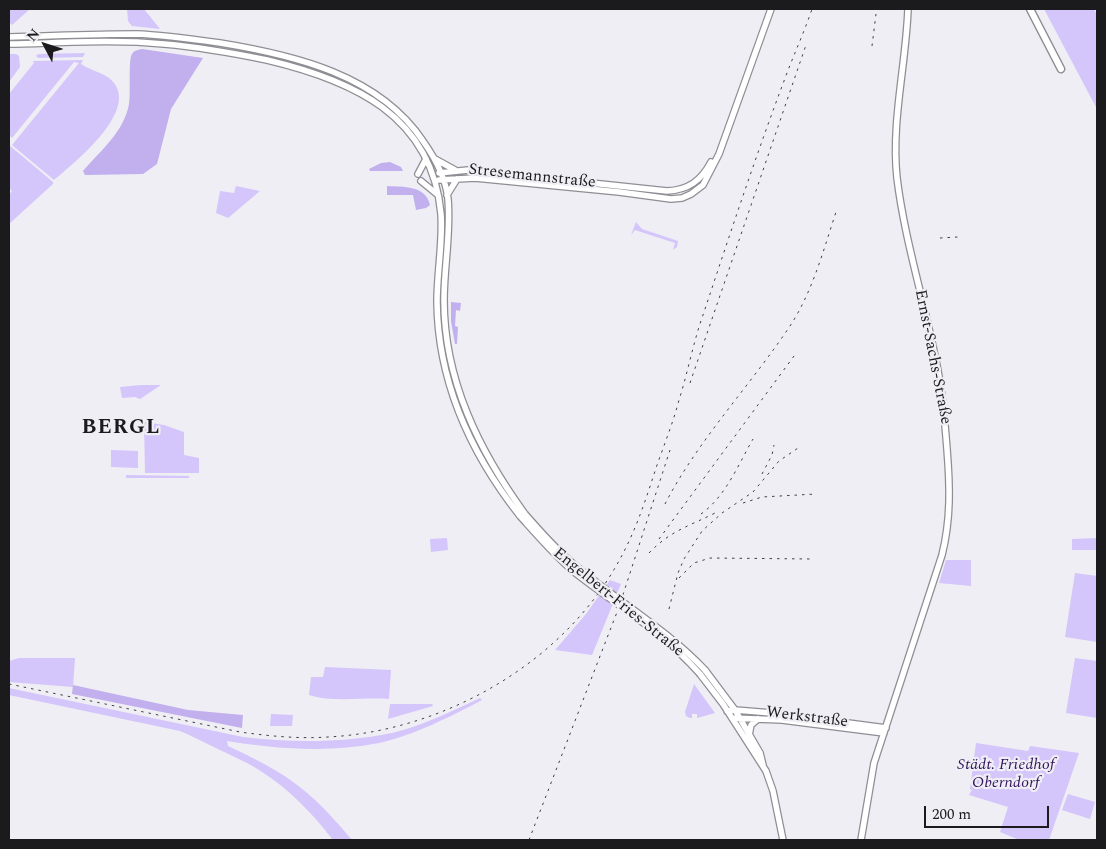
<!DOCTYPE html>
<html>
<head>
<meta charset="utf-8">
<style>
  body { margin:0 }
  #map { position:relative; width:1106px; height:849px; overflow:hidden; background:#efeef4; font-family:Spectral,serif }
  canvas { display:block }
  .frame { position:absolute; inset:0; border:10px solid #1b1a1c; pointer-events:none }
  .north { position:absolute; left:20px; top:20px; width:50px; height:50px; -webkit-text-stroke:4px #efeef4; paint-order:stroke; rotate:310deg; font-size:14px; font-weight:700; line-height:20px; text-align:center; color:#1b1a1c }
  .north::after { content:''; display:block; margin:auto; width:18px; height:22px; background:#1b1a1c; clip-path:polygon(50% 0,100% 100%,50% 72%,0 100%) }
  .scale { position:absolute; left:924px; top:806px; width:125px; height:22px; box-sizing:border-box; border:2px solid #1b1a1c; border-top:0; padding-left:6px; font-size:15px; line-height:18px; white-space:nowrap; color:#1b1a1c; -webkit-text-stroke:4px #efeef4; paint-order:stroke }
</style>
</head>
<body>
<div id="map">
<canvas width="1106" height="849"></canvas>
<div class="frame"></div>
<div class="north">N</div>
<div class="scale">200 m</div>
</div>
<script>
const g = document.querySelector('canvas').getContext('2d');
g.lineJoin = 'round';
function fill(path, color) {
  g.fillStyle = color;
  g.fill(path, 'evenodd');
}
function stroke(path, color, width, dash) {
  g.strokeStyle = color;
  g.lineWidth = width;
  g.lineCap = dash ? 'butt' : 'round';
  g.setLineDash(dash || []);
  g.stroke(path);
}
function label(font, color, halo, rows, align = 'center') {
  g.font = font + ' Spectral,serif';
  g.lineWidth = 4.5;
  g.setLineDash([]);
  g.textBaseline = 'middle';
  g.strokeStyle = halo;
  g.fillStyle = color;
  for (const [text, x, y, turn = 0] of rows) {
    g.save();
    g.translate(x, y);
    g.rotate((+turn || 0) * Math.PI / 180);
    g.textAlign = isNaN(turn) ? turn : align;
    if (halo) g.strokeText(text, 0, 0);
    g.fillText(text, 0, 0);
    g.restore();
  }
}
fill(new Path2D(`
  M9 9H30L12 25 9 22Z
  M127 9H144L160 29 132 26 128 21Z
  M1044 9H1094L1097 15V109Z
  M85 53 83 57 38 58 36 56 38 54Z
  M9 54H16L19 56 20 67 9 82Z
  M83 60 81 64C91 71 107 73 114 83 137 113 74 163 54 180L12 145 79 63 74 62 12 138 9 135V94L34 63 33 61Z
  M9 145 53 182V184L9 224V195L12 191 9 188Z
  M236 186 260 191 228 218 216 213 220 191 234 193Z
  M636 222 642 229 678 241 677 247 673 250 675 243 635 230 631 235Z
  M141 385H161L140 399 135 397 122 398 120 387Z
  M144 422 164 425 184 432V455L199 458V473H145Z
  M111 450 138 451V468L111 467Z
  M126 475 189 476V478H126Z
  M447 538 448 550 431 552 430 539Z
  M1097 538V550H1072V539Z
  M946 560H971V586L939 583Z
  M1075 573 1097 576V642L1065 637Z
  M610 580 621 584 592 655 555 650 586 614Z
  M19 658H75L73 687 9 682V661Z
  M1075 658 1097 661V718L1066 713Z
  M325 667 391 670 389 699C362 697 335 703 309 695L311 677H323Z
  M694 684 715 713 697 718V714H692V718H690L686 716 685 712Z
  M9 688 243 737C293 743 342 743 392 733 422 726 452 711 480 698L482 700C452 716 412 736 379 743 328 753 278 749 227 741L228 746C253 758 279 770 301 788 320 803 336 821 352 840H333C310 810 281 781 247 763 227 753 207 744 187 734L180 731 9 695Z
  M390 704H432L433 706 388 719Z
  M271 714 293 715 292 726H270Z
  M976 743 1028 751 1030 746 1079 753 1049 840H1017V839L1000 832 1008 807 969 795 972 790 970 789Z
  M1068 794 1095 802 1090 819 1062 810Z`), '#d4c5fb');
fill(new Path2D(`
  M142 49 203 58 171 109 157 164 143 174 85 175 83 171C100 151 124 132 129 104 131 94 128 59 132 54 134 50 138 50 142 49Z
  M390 162 401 167 403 171H370L369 169 381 163Z
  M387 186C403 187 426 185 430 205L426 208 416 210 413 195H387Z
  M451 302 461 303 460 311 456 310 455 326 458 327 457 344H455L451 321Z
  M73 685 188 710 243 715 242 728 72 694Z`), '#c1afee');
const secondary = new Path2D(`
  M9 37C51 36 93 34 136 34 164 35 192 39 220 43 294 55 379 75 423 141 435 158 446 179 448 199 451 233 444 267 444 300 444 380 479 451 525 514
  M9 44C60 43 112 39 164 44 198 47 233 53 267 60 352 80 432 115 441 214 443 243 437 272 437 302 438 382 471 454 520 516
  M435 159 455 170
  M439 173 468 170 667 191C688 190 701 181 711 162
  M418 174 426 159
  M439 180 475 178 619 192 671 199 682 198 691 194 703 185 719 154 771 9
  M421 181 438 195
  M447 195 457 179
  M705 670 735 710 760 753 763 765
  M700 674 723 704 766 771 773 791 783 840
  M727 711 735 710 772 713 886 728
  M732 718 782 720 884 733
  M749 735 751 725 758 719
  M861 840 874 763 942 555C951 519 950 486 947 449 945 423 943 397 938 371 926 306 905 243 897 178 891 122 906 65 908 9`);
const primary = new Path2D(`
  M1030 9 1061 69`);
stroke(secondary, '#8f8e94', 8);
stroke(primary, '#8f8e94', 9);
stroke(secondary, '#fff', 5.5);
stroke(primary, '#fff', 6);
stroke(new Path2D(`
  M872 46 876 14
  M940 238 958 237
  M690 383 806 45
  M762 474 772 455 774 445
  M743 503 762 497 816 494
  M665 504C698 440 750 386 790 326 813 291 824 248 837 209
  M701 514C726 496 738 465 753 439
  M659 539 797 352
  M649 553C671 530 690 526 717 512
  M679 578 694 563 710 558 812 559
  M669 609 678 573 684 559 702 531 722 513 753 492 779 461 801 446
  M9 684 240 732C269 736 298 739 328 737 444 731 564 663 620 559 636 530 646 499 656 468 664 445 673 423 679 400 688 372 693 343 703 315 729 237 755 158 784 81 793 56 804 33 812 9
  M529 840 619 607 670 450`), '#403f41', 1, [2.5, 5]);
const secondaryBridge = new Path2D(`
  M525 514C541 532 557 551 576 566 619 602 666 629 705 670
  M520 516C537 535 554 555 573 571 616 605 663 632 700 674`);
stroke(secondaryBridge, '#8f8e94', 8, []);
stroke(secondaryBridge, '#fff', 5.5);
label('16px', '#1b1a1c', '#efeef4', [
  ["Stresemannstraße",532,177,6],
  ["Ernst-Sachs-Straße",932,357,79],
  ["Engelbert-Fries-Straße",618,603,39],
  ["Werkstraße",807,718,7]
]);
label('italic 16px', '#33145d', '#efeef4', [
  ["Städt. Friedhof",1006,766],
  ["Oberndorf",1006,784]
]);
g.letterSpacing = '1px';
label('bold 21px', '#1b1a1c', '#efeef4', [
  ["BERGL",121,429]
]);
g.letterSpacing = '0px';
</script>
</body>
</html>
